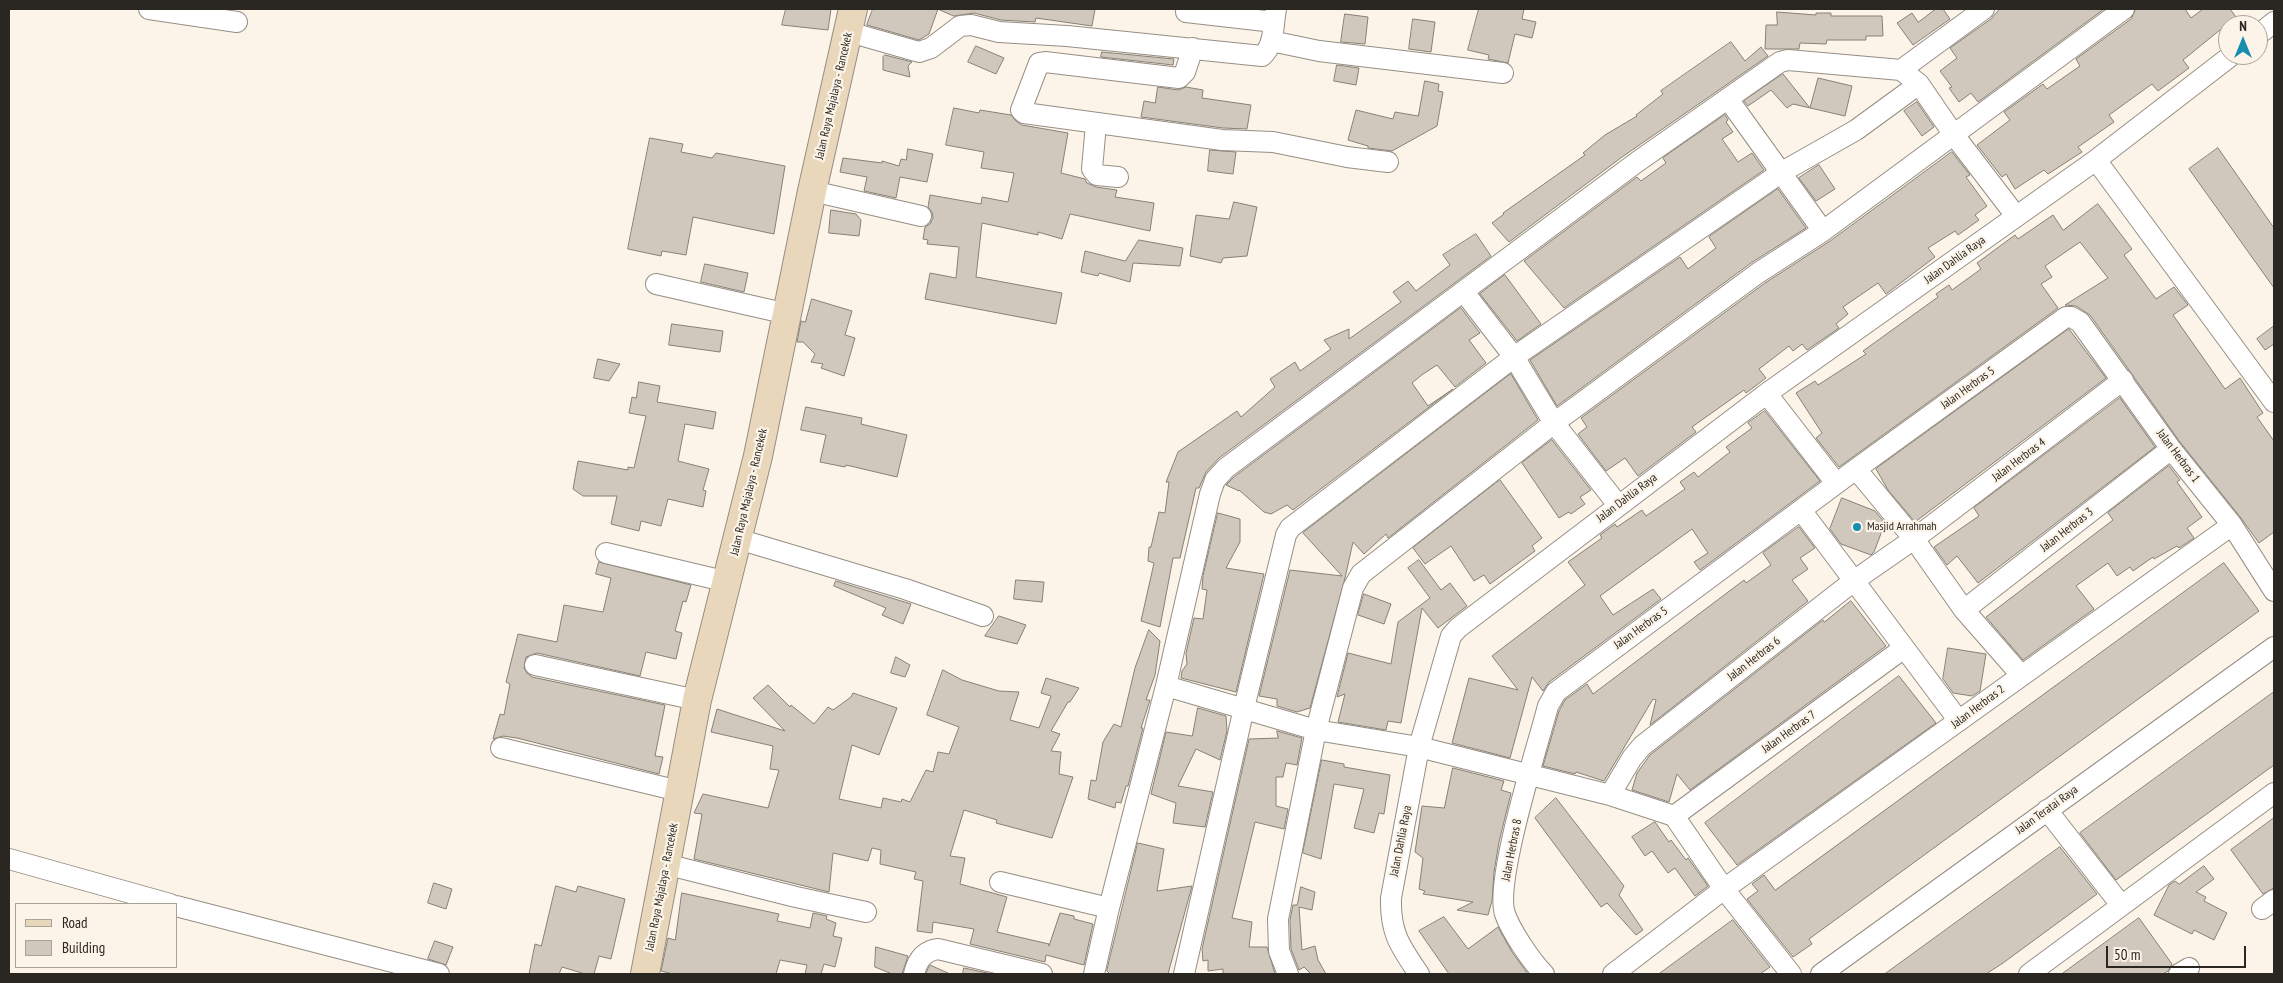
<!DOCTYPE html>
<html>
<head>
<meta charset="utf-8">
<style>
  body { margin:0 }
  #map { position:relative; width:2283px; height:983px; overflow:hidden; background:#fdf4e9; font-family:"PT Sans Narrow",sans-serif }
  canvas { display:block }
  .frame { position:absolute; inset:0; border:10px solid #2a2722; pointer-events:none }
  .legend { position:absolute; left:15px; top:903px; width:162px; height:65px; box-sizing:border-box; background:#fdf4e9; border:1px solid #a9a299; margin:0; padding:6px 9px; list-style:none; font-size:15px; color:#2a2722 }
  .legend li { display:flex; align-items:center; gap:10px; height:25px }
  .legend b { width:25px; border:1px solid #a9a299 }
  .north { position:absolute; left:2218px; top:15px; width:50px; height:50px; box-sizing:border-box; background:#fdf4e9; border:1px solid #a9a299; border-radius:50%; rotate:0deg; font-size:14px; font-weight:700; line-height:20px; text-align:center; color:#2a2722 }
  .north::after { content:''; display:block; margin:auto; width:18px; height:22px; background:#178db0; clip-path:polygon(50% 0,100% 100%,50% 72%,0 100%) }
  .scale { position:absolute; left:2106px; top:946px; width:140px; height:22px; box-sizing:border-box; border:2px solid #2a2722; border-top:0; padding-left:6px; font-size:15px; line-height:18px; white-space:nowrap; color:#2a2722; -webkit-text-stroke:4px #fdf4e9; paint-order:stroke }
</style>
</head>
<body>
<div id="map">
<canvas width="2283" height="983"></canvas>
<div class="frame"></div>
<ul class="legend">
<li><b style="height:6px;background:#e8d7ba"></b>Road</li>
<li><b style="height:14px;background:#d1c8bd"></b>Building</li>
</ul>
<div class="north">N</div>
<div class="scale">50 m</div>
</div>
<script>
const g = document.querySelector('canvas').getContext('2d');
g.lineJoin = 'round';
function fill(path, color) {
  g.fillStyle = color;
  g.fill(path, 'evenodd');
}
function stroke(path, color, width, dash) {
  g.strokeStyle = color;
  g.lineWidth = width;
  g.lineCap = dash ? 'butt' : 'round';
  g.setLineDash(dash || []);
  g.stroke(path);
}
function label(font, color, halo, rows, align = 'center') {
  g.font = font + ' "PT Sans Narrow",sans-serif';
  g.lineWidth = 4.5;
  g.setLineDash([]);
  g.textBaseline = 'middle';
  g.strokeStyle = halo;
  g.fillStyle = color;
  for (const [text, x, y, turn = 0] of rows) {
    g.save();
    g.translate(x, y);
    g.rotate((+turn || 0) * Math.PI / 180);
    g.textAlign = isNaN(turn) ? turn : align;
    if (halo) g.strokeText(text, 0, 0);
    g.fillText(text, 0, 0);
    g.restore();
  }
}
const building = new Path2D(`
  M786 9H831L828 30 782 25Z
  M873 9H938L929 34 919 40 867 25Z
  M938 9H1095L1092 26 1036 18 1035 22 1001 20 974 13 954 16Z
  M1479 9H1524L1522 19 1536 22 1532 38 1515 34 1508 63 1488 59 1489 55 1468 50Z
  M1936 9H1943L1950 19 1913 45 1897 23 1912 13 1918 22Z
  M2000 9H2104L1978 102 1971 93 1959 102 1949 88 1952 87 1940 71 1957 58 1950 48 1991 19Z
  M2136 9H2185L2191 18 2203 9H2230L2236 17 2183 60 2189 68 2158 91 2152 84 2109 115 2114 122 2078 147 2082 152 2048 174 2044 170 2015 189 2006 174 2002 177 1977 145 2010 120 2004 112 2043 84 2047 89 2080 66 2076 59 2131 19Z
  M1777 12 1816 15V13H1831V16H1882L1883 36H1866V40H1827L1826 44 1800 43 1799 49H1765L1766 25H1777Z
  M1345 14 1368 17 1365 44 1341 42Z
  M1413 19 1435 22 1431 52 1409 49Z
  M1731 42 1745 61 1761 47 1768 56 1622 157 1509 242 1492 223 1504 214 1503 213 1585 155 1583 153 1605 135 1637 116 1636 115 1663 94 1661 91Z
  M976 46 1004 58 996 74 968 62Z
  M1102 52 1174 59 1173 65 1101 57Z
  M885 55 912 62 908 66 910 77 883 70V57Z
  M1337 65 1359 68 1356 85 1334 81Z
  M1783 74 1810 108 1818 78 1852 86 1845 116 1793 104 1787 108 1771 90 1748 106 1744 101Z
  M1425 81 1439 84 1438 91 1443 92 1437 126 1392 151 1368 148V146L1348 140 1356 110 1393 119 1395 112 1418 116Z
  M1158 87 1178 90 1186 87 1203 90 1202 98 1251 105 1247 129 1223 128 1141 117 1144 101 1155 103Z
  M1917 102 1934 127 1922 136 1904 111Z
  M954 108 979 113 980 110 1011 115 1016 121 1022 125 1068 133 1061 173 1085 179 1087 183 1096 187 1117 190 1115 197 1154 203 1150 231 1070 214 1062 239 1038 232V235L982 223 976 277 1062 293 1056 324 925 299 930 273 956 278 959 247 927 244 928 240 923 239 925 227 930 224 933 218 932 212 928 207 930 195 981 204 982 197 1008 202 1014 173 981 168 984 152 946 145Z
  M1725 115 1728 120 1726 122 1733 132 1722 139 1738 162 1752 153 1764 170 1564 308 1524 261 1637 177 1641 181 1666 163 1663 158Z
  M650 138 683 144 681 152 712 158 716 153 785 166 774 234 693 217 686 255 662 251 661 256 628 249Z
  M2218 148 2274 228V288L2189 169Z
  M908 149 933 154 927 182 900 177 896 198 864 191 867 177 840 172 843 158 882 163V161L899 166 901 159 906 160Z
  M1210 150 1236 152 1233 174 1208 171Z
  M1952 152 1970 175 1966 177 1987 206 1975 215 1979 220 1958 235 1955 231 1928 248 1935 257 1886 294 1878 283 1843 307 1848 314 1836 324 1839 328 1807 350 1802 344 1793 351 1789 346 1759 369 1766 378 1746 393 1744 390 1692 427 1696 432 1638 476 1625 458 1606 471 1578 434 1587 427 1581 418 1765 283 1830 241Z
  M1819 165 1835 189 1816 201 1799 178Z
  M1778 189 1806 228 1751 263 1557 406 1530 360 1680 257 1688 269 1716 248 1709 237Z
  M1234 202 1257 207 1247 256 1223 258 1221 263 1190 256 1196 215 1229 219Z
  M2098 204 2132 249 2124 255 2156 299 2174 287 2188 305 2173 315 2225 389 2240 378 2263 413 2257 417 2274 441V532L2259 543 2241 518 2180 442 2090 315 2076 306 2065 305 2108 278 2080 242 2045 266 2052 277 2041 284 2058 308 1839 467 1816 438 1822 433 1796 393 1815 381 1818 385 1866 354 1863 351 1938 297 1936 294 1949 285 1952 290 1981 269 1977 263 2015 235 2018 239 2053 215 2063 230Z
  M831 210 856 214 861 220 859 236 829 233Z
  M1476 234 1491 256 1219 458 1206 472 1199 488H1196L1180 558H1173L1160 627 1141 621 1154 563 1148 561 1149 547H1151L1159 512 1165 513 1169 482H1166L1178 452 1237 411 1241 417 1275 387 1270 379 1295 362 1300 371 1331 349 1324 340 1349 329V339L1401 302 1393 292 1408 281 1416 291 1450 265 1443 255Z
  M1139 240 1183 248 1180 266 1133 263 1130 282 1099 273 1098 276 1081 272 1085 251 1125 261Z
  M705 264 748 273 744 292 701 282Z
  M1505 275 1541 324 1517 341 1480 294Z
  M812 299 852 311 845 335 855 338 844 376 821 368 823 364 811 362 815 354 803 342H797L801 321 805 322Z
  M1461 308 1480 333 1469 340 1486 363 1455 387 1437 365 1423 374 1412 383 1428 406 1453 389 1293 510 1287 505 1271 514 1264 512 1239 490V491L1226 485 1234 477Z
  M672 324 723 331 720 352 669 345Z
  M2274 326V344L2265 350 2257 339Z
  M2069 329 2106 378 1915 522 1888 490 1876 469Z
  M598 359 620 364 609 381 594 378Z
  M1511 374 1538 420 1388 538 1386 534 1364 554 1353 542 1345 578 1310 708 1297 712 1277 706V699L1259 696 1290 570 1342 576 1303 533Z
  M639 382 660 386 657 402 716 412 713 429 685 424 678 461 709 469 703 490 706 491 703 507 668 499 661 526 641 521 639 531 611 524 617 496H583L573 489 578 461 628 470V467L634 468 646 416 629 413 632 397 636 398Z
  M2120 398 2155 447 1978 583 1957 556 1947 565 1934 547 1979 516 1974 508Z
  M806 407 862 418 861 424 907 435 897 477 846 465 845 467 820 462 826 435 801 430Z
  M1765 411 1820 481 1700 570 1694 562 1708 553 1692 529 1600 596 1613 615 1653 589 1661 599 1549 682 1543 691 1532 677 1510 758 1452 743 1469 678 1518 690 1492 656 1585 585 1568 562 1602 538 1600 535 1615 524 1617 527 1642 510 1646 516 1685 489 1680 482 1694 472 1698 477 1730 452 1726 447 1752 428 1748 423Z
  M1552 440 1591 490 1580 497 1585 504 1571 514 1569 512 1559 518 1522 463Z
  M2169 466 2180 480 2177 482 2202 517 2187 528 2194 538 2179 548 2177 546 2154 559 2153 557 2133 571 2130 567 2117 576 2108 563 2076 586 2094 609 2023 660 1986 617 2113 520 2108 513Z
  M1500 480 1542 538 1532 546 1535 551 1490 584 1484 575 1474 581 1451 546 1425 564 1413 548Z
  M1842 498 1875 511 1885 523 1874 552 1871 555 1841 544 1830 529Z
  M1218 513 1240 519V542L1226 568 1264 574 1236 692 1181 678 1182 671 1187 664 1186 653 1194 618 1203 619 1207 590 1202 589 1203 576Z
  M1799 527 1815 548 1800 558 1808 569 1792 580 1808 601 1650 725 1656 700 1653 699 1604 781 1576 772 1575 774 1543 766 1559 711 1565 700 1587 684 1593 694 1744 580 1746 583 1771 565 1763 553Z
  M1419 560 1441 590 1450 583 1467 606 1438 628 1422 608 1401 723 1388 721 1386 730 1338 722 1345 694 1337 697 1348 653 1391 664 1398 622 1430 598 1408 568Z
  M599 562 691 585 686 602 683 601 675 631 682 633 676 659 646 652 640 676 537 653 526 657 524 668 527 673 532 677 665 705 655 756 663 757 659 774 517 738 503 736 493 739 500 714 504 715 510 684 506 682 518 634 557 642 564 605 603 612 611 578 596 574Z
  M2224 563 2259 611 1809 939 1812 944 1793 957 1747 899 1758 891 1752 884 1764 875 1775 890Z
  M1016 580 1044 582 1042 602 1014 599Z
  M836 581 911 604 903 624 882 615 886 608 834 586Z
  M1364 594 1391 604 1384 624 1358 615Z
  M1851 601 1886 646 1690 790 1677 774 1669 802 1632 790 1637 773 1650 755 1823 620 1824 622Z
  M999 616 1026 625 1017 644 985 636Z
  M1149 630 1160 641 1155 675 1146 700H1150L1141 728H1143L1128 786H1126L1121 803 1116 802 1115 808 1088 799 1091 780 1096 781 1103 742 1114 724 1121 727 1135 668Z
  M1948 648 1986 654 1980 691 1972 696 1953 693 1943 679Z
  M896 657 910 665 905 677 891 673Z
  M943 670 962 680 999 691 1019 692 1010 720 1039 728 1051 696 1041 693 1046 678 1079 688 1070 702H1068L1051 731 1060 734 1051 751 1061 752 1059 774 1073 777 1052 838 996 823 997 820 964 810 950 856 965 858 960 884 1007 897 997 932 1049 944V946L1060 913 1074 916V919L1093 924 1084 965 1046 955 1045 962 970 944 974 929 933 922 932 933 917 931 923 881 914 879 916 872 880 864 881 850 872 848 868 861 833 853 829 892 694 859 702 814 694 813 703 794 768 808 779 770 770 769 773 746 711 732 717 709 785 731 753 698 768 685 790 707 791 705 814 724 828 707 833 710 851 697 853 693 897 708 879 755 852 745 839 799 881 808 883 798 901 802 902 799 910 802 926 770 933 772 938 752 949 754 959 727 927 715Z
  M1899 676 1936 723 1737 865 1705 823Z
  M2274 692V765L2116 880 2080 833Z
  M1198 708 1226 716 1227 731 1220 760 1196 749 1178 786 1213 792 1205 827 1173 823 1176 803 1151 794 1166 732 1192 736Z
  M1277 731 1302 738 1297 765 1286 763 1283 777H1276V806L1288 809 1284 829 1255 822 1232 918 1252 922 1249 947H1267L1275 974H1223V969L1208 971V960L1203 961 1202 949 1249 739 1278 738Z
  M1322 760 1344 764V767L1390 775 1384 814 1379 813 1374 833 1354 828 1364 789 1334 784 1321 859 1303 853Z
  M1453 768 1504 781 1501 790 1511 793 1499 842 1494 872 1492 901 1488 915 1457 910 1473 902 1423 894 1425 891 1419 889 1423 858 1415 852 1422 806 1444 808Z
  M1556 798 1624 886 1619 895 1643 930 1636 935 1607 903 1601 907 1535 818Z
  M2274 818V888L2263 894 2231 850Z
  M1655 822 1669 842 1671 840 1686 860 1688 858 1708 886 1695 896 1675 868 1668 873 1652 851 1645 856 1632 837Z
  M1138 843 1164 849 1157 891 1192 886 1168 974H1110L1107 971Z
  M2060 847 2097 894 2003 963 1986 974H1885Z
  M2204 866 2214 879 2196 892 2206 897 2204 901 2227 913 2214 940 2194 930 2192 934 2154 915 2169 885 2175 881 2179 884Z
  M434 883 452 889 446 909 428 903Z
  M556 886 576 892 578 886 625 899 611 959 599 956 594 974H585L562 967 559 974H529L535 944 541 946Z
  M1301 887 1315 892 1312 910 1299 907 1302 950 1315 946 1318 960 1326 974H1311L1304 967 1299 970 1291 949 1290 920 1293 905H1297Z
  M682 893 779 914 777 921 810 928 813 913 827 916 826 919 836 923 833 936 842 938 835 967 824 964 821 974H805L807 965 780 960 776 974H673L661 971 668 938 675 940Z
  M1444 917 1468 949 1498 927 1512 952 1528 974H1449L1419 931Z
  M2139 918 2172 964 2168 971 2163 974H2062Z
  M1733 920 1770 967 1760 974H1659Z
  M435 941 453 947 446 965 428 959Z
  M876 947 908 956 902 974H892L875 967Z
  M930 965 950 974H926Z
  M964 968 992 974H963Z`);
fill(building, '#d1c8bd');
stroke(building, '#888076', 1);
const minor = new Path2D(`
  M149 9 237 22
  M1186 12 1274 22
  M849 32 919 52 931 48 960 26 971 25 999 32 1067 36 1262 56C1275 45 1273 24 1276 9
  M2258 35 2274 22
  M1271 41 1319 51 1503 73
  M1193 48 1185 72 1179 78 1045 62 1039 63 1021 110 1024 113 1222 140 1273 142 1347 157 1388 162
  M1901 70 1984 9
  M1728 99 1823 231
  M1096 124 1092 169 1097 175 1118 177
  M2096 160 2274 402
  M812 191 921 216
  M656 284 788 314
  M1464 292 1514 357 1554 423 1618 505
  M1767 394 1836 483
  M1856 469 1914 539 1964 610 2021 675
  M1801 510 1959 721
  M738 539 905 589 983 616
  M606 553 728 582
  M1964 610 2171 449
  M535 665 697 700
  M1166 686 1316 730 1419 747 1610 795 1674 816 1724 889 1791 974
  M501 748 679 791
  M1610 795 1632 758 1642 746 1855 580 1914 539 2123 380
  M2047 810 2121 905
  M1674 816 1904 648
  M9 859 170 904
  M665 864 796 897 866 912
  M1000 882 1109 908
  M176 906 439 974
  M2262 909 2274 900
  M914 974C917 961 923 951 938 949L1042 974
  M1094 974 1109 908 1166 686 1210 494 1215 480 1226 468 1637 162 1780 62 1788 60 1901 70 1919 84 1954 135 2016 216
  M1184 974 1244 708 1286 535 1290 528 1514 357 1782 172 1856 130 1919 84
  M1288 974 1279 951 1278 919 1316 730 1353 588 1361 574 1554 423 1758 273 1823 231 2124 9
  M1419 974C1400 946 1390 933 1391 898L1419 747 1451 636 1458 628 1766 394 2096 160 2232 55
  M1544 974C1531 961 1511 931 1505 914 1494 881 1538 745 1548 706L1556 692 1856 469 2066 317H2071L2080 322 2171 449 2232 525 2274 591
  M1613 974 1724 889 2232 525
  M1821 974 2274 647
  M2029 974 2274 793
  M2179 974 2189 968`);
const secondary = new Path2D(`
  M645 974 697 700 758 456 812 191 853 9`);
stroke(minor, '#968e84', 22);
stroke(secondary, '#968e84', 30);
stroke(minor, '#fff', 20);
stroke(secondary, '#e8d7ba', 28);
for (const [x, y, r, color] of [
  [1857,527,5,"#178db0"]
]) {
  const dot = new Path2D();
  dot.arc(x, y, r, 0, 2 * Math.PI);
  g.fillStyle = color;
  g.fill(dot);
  stroke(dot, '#fdf4e9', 2);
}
label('12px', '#2a2722', '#fdf4e9', [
  ["Jalan Raya Majalaya - Rancekek",834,96,-77],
  ["Jalan Dahlia Raya",1955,260,-36],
  ["Jalan Herbras 5",1968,388,-36],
  ["Jalan Herbras 1",2178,456,53],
  ["Jalan Herbras 4",2019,460,-37],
  ["Jalan Raya Majalaya - Rancekek",749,492,-77],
  ["Jalan Dahlia Raya",1627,498,-37],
  ["Jalan Herbras 3",2067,530,-38],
  ["Jalan Herbras 5",1641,628,-36],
  ["Jalan Herbras 6",1754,659,-38],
  ["Jalan Herbras 2",1978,707,-37],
  ["Jalan Herbras 7",1789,732,-36],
  ["Jalan Teratai Raya",2047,810,-36],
  ["Jalan Dahlia Raya",1401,841,-79],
  ["Jalan Herbras 8",1512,850,-79],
  ["Jalan Raya Majalaya - Rancekek",662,887,-79]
]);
label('12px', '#2a2722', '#fdf4e9', [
  ["Masjid Arrahmah",1867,527]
], 'left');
</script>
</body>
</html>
